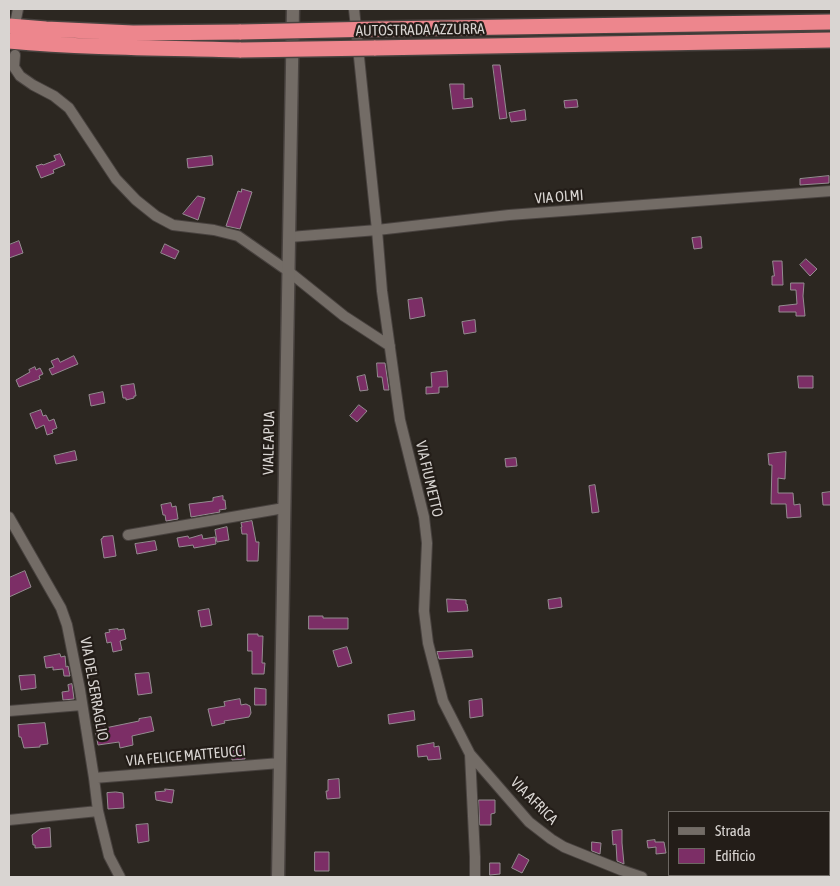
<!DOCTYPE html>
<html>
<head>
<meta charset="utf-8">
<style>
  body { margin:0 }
  #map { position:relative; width:840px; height:886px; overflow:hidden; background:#2c2721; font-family:"Asap Condensed",sans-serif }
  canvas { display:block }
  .frame { position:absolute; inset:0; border:10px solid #d9d5d2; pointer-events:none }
  .legend { position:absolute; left:668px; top:811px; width:162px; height:65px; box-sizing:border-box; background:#231d18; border:1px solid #6c6762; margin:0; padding:6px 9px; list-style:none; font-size:15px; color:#d9d5d2 }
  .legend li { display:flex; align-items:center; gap:10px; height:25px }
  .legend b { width:25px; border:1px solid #6c6762 }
</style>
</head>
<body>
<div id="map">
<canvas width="840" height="886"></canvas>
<div class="frame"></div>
<ul class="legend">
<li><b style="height:6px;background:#736c66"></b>Strada</li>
<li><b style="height:14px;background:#7c2e66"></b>Edificio</li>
</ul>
</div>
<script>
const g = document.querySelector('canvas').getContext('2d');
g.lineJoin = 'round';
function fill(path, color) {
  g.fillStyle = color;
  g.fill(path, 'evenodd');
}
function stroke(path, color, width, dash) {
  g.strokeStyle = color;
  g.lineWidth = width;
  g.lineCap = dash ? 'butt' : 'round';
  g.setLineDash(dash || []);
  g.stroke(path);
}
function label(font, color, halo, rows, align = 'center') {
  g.font = font + ' "Asap Condensed",sans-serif';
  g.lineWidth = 4.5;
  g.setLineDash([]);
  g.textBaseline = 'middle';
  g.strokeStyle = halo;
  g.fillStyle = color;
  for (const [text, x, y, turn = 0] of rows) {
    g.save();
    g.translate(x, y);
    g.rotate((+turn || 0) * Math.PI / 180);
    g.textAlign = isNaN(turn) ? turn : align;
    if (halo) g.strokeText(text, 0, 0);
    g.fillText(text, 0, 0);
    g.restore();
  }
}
const building = new Path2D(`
  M493 65H500L507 118 500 119Z
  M450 84H464V99L472 98 473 107 453 109Z
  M577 100 578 107 565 108 564 101Z
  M525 110 526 120 511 122 509 113Z
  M60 154 65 165 53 170 54 173 41 178 36 166 42 164 43 165 56 160 54 156Z
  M212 156 213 165 188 168 187 159Z
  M829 176V183L800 185V179Z
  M242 189 252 192 240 229 226 226 238 191 241 192Z
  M198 196 205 198 198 220 183 214Z
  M701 237 702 248 694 249 692 238Z
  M19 241 23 253 9 258V245Z
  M165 244 179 251 175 259 161 253Z
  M806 259 817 269 810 276 800 265Z
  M773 261H782L783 285H772V276H774Z
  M791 283H804L803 296 805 316H796V312H779V306L797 304 796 290H791Z
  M422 298 425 316 410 319 408 300Z
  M475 320 476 332 464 334 462 322Z
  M74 356 78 364 52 375 49 369 54 367 51 361 58 358 60 362Z
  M377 363H385L389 390H384L382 377H378Z
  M35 367 36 370 40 368 43 374 39 376 40 379 19 387 16 380 30 372 29 370Z
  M447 371 448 387H439V393L426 394V387H432L431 373Z
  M365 375 368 390 360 391 357 377Z
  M798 376H813V388H799Z
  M134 384 136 396H134V398L126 400V398H123L121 386Z
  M103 392 105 403 91 406 89 395Z
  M359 405 367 411 357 422 350 416Z
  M41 410 43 416 46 415 49 421 54 419 57 428 52 430 53 433 47 435 44 425 36 429 30 414Z
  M75 451 77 460 56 464 54 456Z
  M786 452 785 479 778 478V493H793L794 505 800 504 801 517 787 518 786 504H771L772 465H769L768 454Z
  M516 458 517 466 506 467 505 459Z
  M595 485 599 512 592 513 589 486Z
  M831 492V505H823L822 493Z
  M223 496V500H225L226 509 219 510 220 512 191 517 189 504 213 501V498Z
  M171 503 172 507 176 506 178 519 166 521 165 515H163L161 505Z
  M252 521 256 542H259L258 561H247V534H242L241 527H242L241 523Z
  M227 527 229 540 217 542 215 530Z
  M202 535 203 539 215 537 216 544 194 548 193 545 179 547 177 538 188 536 189 538Z
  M113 536 116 556 104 558 101 539 103 538V537Z
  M155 541 157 550 137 554 135 544Z
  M25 571 31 587 9 597V578Z
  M561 598 562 607 549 609 548 600Z
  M447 599 466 600V604H467L468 611 448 612Z
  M209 609 212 625 201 627 198 611Z
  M309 616H323V618H348V629H309Z
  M118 629V630L124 629 126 639 120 641 122 650 113 652 111 642 107 643 105 633 110 632 109 630Z
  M248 634H258V636H263L262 663H265L264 674H252V651H248Z
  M347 647 352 663 338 667 333 651Z
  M472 650 473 657 439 659 437 652Z
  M60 654 61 657 65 656 66 667 68 666 70 676H64L63 669 53 670V667L46 668 44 657Z
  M149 673 152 693 138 695 135 674Z
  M35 675 36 688 21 690 19 676Z
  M72 684 74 699 63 700 62 692 69 691 68 685Z
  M255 688 266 689V705H255Z
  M240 699 241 705 246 704 250 706 251 713 249 717 224 721 225 723 212 726 208 709 225 706 224 702Z
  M482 699 483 716 470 718 469 701Z
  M414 711 415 720 389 724 388 715Z
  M151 717 154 731 132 736 133 745 120 748 119 742 98 745 94 724 104 722 105 728 139 721V719Z
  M45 723 48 744 40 745V747L24 748 21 737H19L18 725Z
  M434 743V747L439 746 441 759 428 760 427 756 418 757 417 746Z
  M244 750 245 759 232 760 231 751Z
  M339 779 340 798 327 799 326 791H328V780Z
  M165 789 174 790 172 803 156 800 155 792 165 791Z
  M116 792 123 793 124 808 108 809 107 793Z
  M479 800H495V813L491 814V825H480Z
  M148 824 149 841 138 843 136 825Z
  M50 828 51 847 35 848V845H33L32 835 40 829Z
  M622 830V843L624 864 617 861 616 844 613 845 612 831Z
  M655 840V842H664L666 853 656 854V847L648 848 647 841Z
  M592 842 601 843 600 854 592 851Z
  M315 852H329V871H315Z
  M519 854 529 860 522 873 512 868Z
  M490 863H500V874L490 875Z`);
fill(building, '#7c2e66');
stroke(building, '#958c91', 1);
const minor = new Path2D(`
  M354 9 377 230 382 291 400 420 424 517 427 543 424 611 428 643 443 701 470 754 475 857V877
  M16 19 18 9
  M15 55 14 67 20 76 33 85 54 96 69 108 116 179 136 200 156 216 173 225 214 230 238 236 288 271 344 316 390 346
  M290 237 377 230 509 215 831 191
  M9 517 61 608 67 625 80 690 94 778 98 811 109 856 120 877
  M128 535 284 508
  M9 711 82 705
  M470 754 529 822 551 839 564 847 621 870 642 877
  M94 778 280 763
  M9 820 98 811
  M830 877 831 863`);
const tertiary = new Path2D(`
  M278 877 293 9`);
const motorway = new Path2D(`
  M9 26 46 29 133 33 241 32
  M378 29 831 22
  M9 41C86 48 164 48 241 50
  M374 48 831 40`);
stroke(minor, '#48423f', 12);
stroke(tertiary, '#48423f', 15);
stroke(motorway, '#48423f', 18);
stroke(minor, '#736c66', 10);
stroke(tertiary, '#736c66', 12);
stroke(motorway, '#ed868d', 15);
const motorwayBridge = new Path2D(`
  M241 32 378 29
  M241 50 374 48`);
stroke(motorwayBridge, '#48423f', 18, []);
stroke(motorwayBridge, '#ed868d', 15);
label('15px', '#d9d5d2', '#231d18', [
  ["AUTOSTRADA AZZURRA",420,30,-1],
  ["VIA OLMI",559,197,-4],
  ["VIALE APUA",269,443,-89],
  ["VIA FIUMETTO",429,479,77],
  ["VIA DEL SERRAGLIO",94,689,80],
  ["VIA FELICE MATTEUCCI",186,756,-5],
  ["VIA AFRICA",534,801,45]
]);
</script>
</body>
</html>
